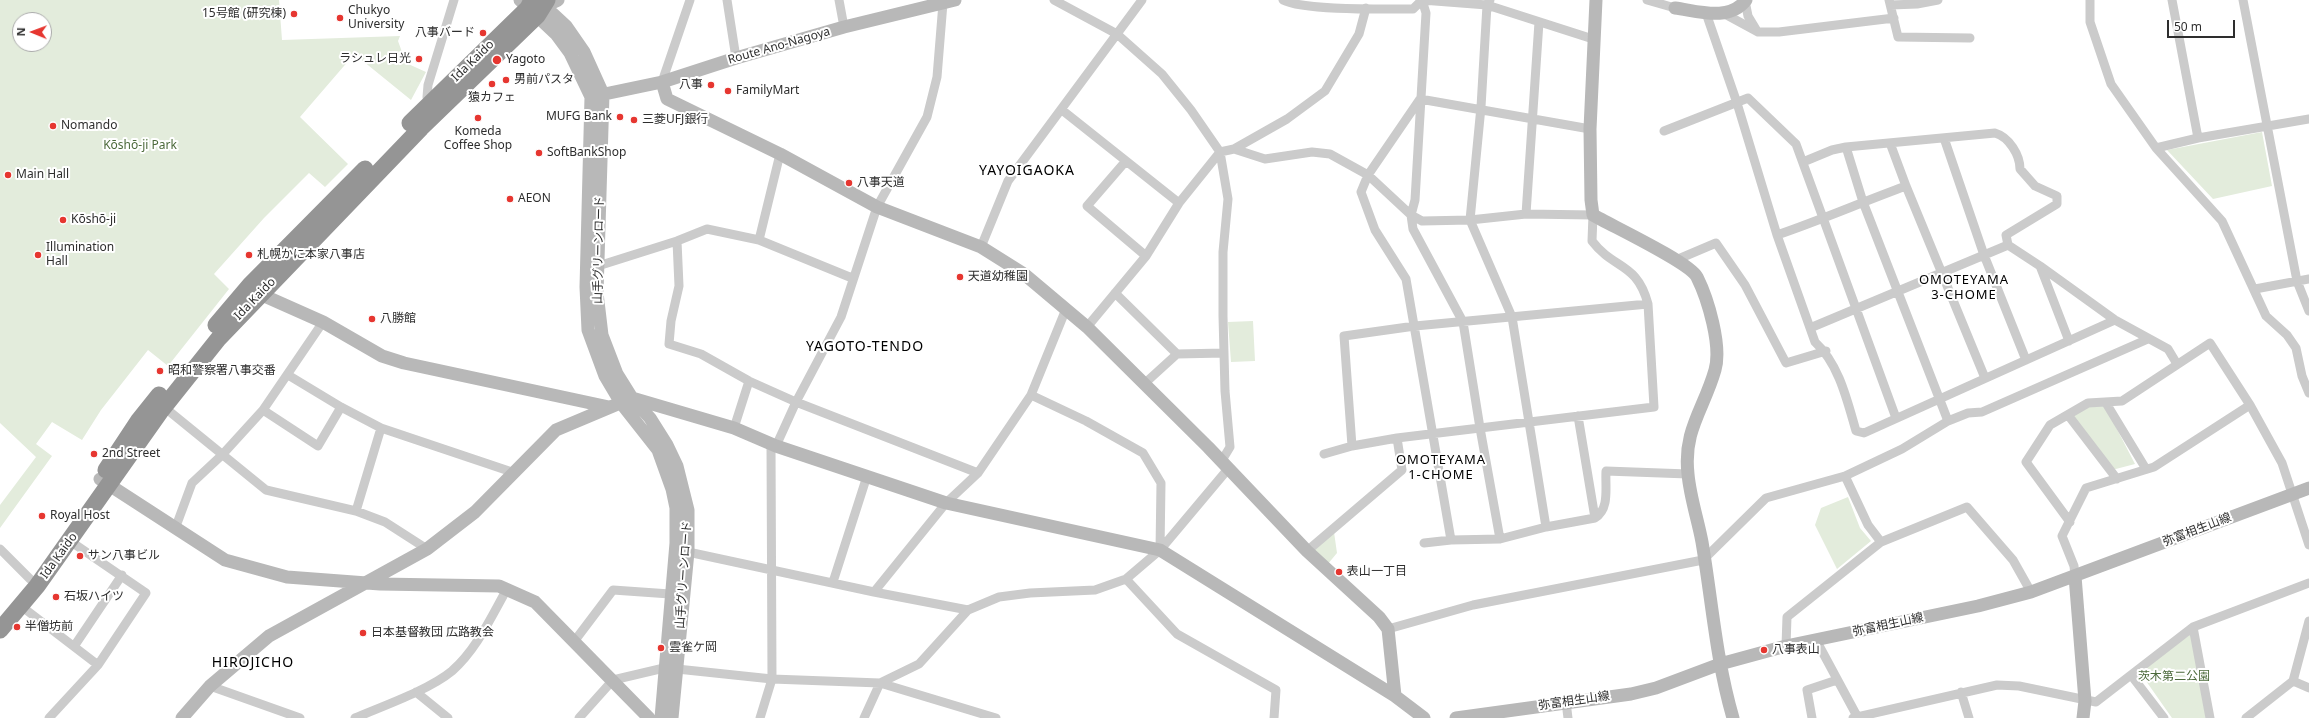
<!DOCTYPE html>
<html>
<head>
<meta charset="utf-8">
<style>
  body { margin:0 }
  #map { position:relative; width:2309px; height:718px; overflow:hidden; background:#fff; font-family:"Noto Sans",sans-serif }
  canvas { display:block }
  .north { position:absolute; left:12px; top:12px; width:40px; height:40px; box-sizing:border-box; background:#fff; border:1px solid #ababab; border-radius:50%; rotate:271deg; font-size:11px; font-weight:700; line-height:16px; text-align:center; color:#2e2e2e }
  .north::after { content:''; display:block; margin:auto; width:14px; height:18px; background:#e63630; clip-path:polygon(50% 0,100% 100%,50% 72%,0 100%) }
  .scale { position:absolute; left:2167px; top:20px; width:68px; height:18px; box-sizing:border-box; border:2px solid #2e2e2e; border-top:0; padding-left:5px; font-size:12px; line-height:14px; white-space:nowrap; color:#2e2e2e; -webkit-text-stroke:3px #fff; paint-order:stroke }
</style>
</head>
<body>
<div id="map">
<canvas width="2309" height="718"></canvas>
<div class="north">N</div>
<div class="scale">50 m</div>
</div>
<script>
const g = document.querySelector('canvas').getContext('2d');
g.lineJoin = 'round';
function fill(path, color) {
  g.fillStyle = color;
  g.fill(path, 'evenodd');
}
function stroke(path, color, width, dash) {
  g.strokeStyle = color;
  g.lineWidth = width;
  g.lineCap = dash ? 'butt' : 'round';
  g.setLineDash(dash || []);
  g.stroke(path);
}
function label(font, color, halo, rows, align = 'center') {
  g.font = font + ' "Noto Sans","Noto Sans JP",sans-serif';
  g.lineWidth = 4;
  g.setLineDash([]);
  g.textBaseline = 'middle';
  g.strokeStyle = halo;
  g.fillStyle = color;
  for (const [text, x, y, turn = 0] of rows) {
    g.save();
    g.translate(x, y);
    g.rotate((+turn || 0) * Math.PI / 180);
    g.textAlign = isNaN(turn) ? turn : align;
    if (halo) g.strokeText(text, 0, 0);
    g.fillText(text, 0, 0);
    g.restore();
  }
}
fill(new Path2D(`
  M0 0H279L282 40 400 36 398 41 406 63 426 72 411 100 358 57 350 59 300 117 348 164 325 187 309 173 264 218 214 274 229 289 168 366 148 350 101 410 82 440 52 422 36 444 52 456 0 528V505L36 457 0 423ZM20 20H44V44H20Z
  M2262 132 2272 186 2213 199 2167 150Z
  M1253 321 1255 361 1231 362 1228 322Z
  M2089 406H2105L2135 464 2112 470 2073 415Z
  M1848 497 1860 528 1871 541 1837 569 1815 525 1821 508Z
  M1334 532 1337 553 1327 565 1312 551Z
  M2191 634 2206 718H2172L2139 671Z`), '#e3ecdc');
stroke(new Path2D(`
  M727 0 736 58
  M839 0 844 27
  M1054 0 1117 34 1162 74 1191 110 1220 152 1228 199 1223 252V316L1225 391 1230 447 1221 462
  M1283 0C1304 11 1386 9 1413 9L1422 0 1487 5 1593 39
  M1422 0 1426 13 1415 200 1411 215 1413 229 1463 322 1480 428 1500 539
  M1490 0 1487 5 1481 107 1470 220 1512 317 1546 527
  M1647 0 1675 8
  M1889 0 1898 37 1970 38
  M2090 0V22L2111 84 2156 148 2222 221 2266 316 2287 335 2296 348 2302 376 2309 393
  M2172 0 2198 138
  M2243 0 2297 281 2309 311
  M1745 1 1748 16 1757 31
  M1891 5 1917 4 1938 0
  M1706 13 1737 103 1777 235 1815 342C1839 364 1847 400 1856 431L1864 433 2115 320
  M1723 13 1758 32H1779L1894 18
  M662 82 690 0
  M429 104 427 97 428 85 454 0
  M1062 110 1179 203
  M1664 131 1748 98 1796 144 1896 418
  M1944 138 1984 255 2026 360
  M1890 143 1906 186 1985 378
  M1846 147 1863 202 1948 421
  M2156 148 2198 138 2309 119
  M1234 149 1265 159 1312 152 1330 154 1368 175 1411 215 1422 221 1470 220 1526 214 1593 215 1592 241C1614 270 1637 262 1648 304L1654 407 1397 438 1352 446 1324 454
  M1125 162 1087 206 1146 256
  M1803 162 1832 150 1846 147 1995 133C2009 137 2020 155 2020 169L2035 186 2057 196V204L2006 235 2008 245 1810 328
  M1526 214 1539 22
  M1777 235C1821 220 1862 202 1906 186
  M759 240 780 154
  M677 241 679 286 671 321 669 344 701 354 749 381 796 402 978 473
  M2008 245 2040 266 2115 320 2168 349 2177 364
  M981 247 1008 181 1142 0
  M1676 260 1716 243 1745 285 1786 363 1826 351
  M598 266 677 241 707 229 759 240 852 278
  M2040 266 2069 341
  M2255 289 2309 279
  M1115 293 1177 354
  M1087 327 1146 256 1179 203 1220 152 1234 149 1287 119 1325 91 1359 34 1366 8
  M288 375 341 407 381 428 512 472
  M1144 384 1177 354 1224 353
  M1031 395 1086 421 1143 453 1161 483 1160 550
  M2106 403 2146 469
  M164 407 266 490 356 511 385 522 427 549
  M263 410 318 446 341 407
  M2068 415 2117 479
  M1578 416 1595 518
  M734 428 749 381
  M776 446 796 402 841 317 877 207 927 117 937 77 943 3
  M1352 446 1344 336 1415 326 1648 304
  M1845 476 1868 525 1881 542
  M356 511 381 428
  M2070 522 2026 462 2050 425 2088 403 2122 401 2210 343 2250 405 2282 463 2309 545
  M175 529 192 483 222 455 263 410 323 322
  M1451 540 1406 279 1375 230 1361 192 1368 175 1420 99 1590 129
  M1424 543 1451 540 1500 539 1546 527 1595 518C1610 509 1605 487 1606 471L1688 474
  M0 549 30 579
  M1307 551 1402 470 1397 438
  M688 552 874 592 946 503 978 473 1031 395 1066 309
  M2075 576 2074 566 2062 536 2086 488 2154 467 2250 405
  M1126 579 1177 634 1276 690 1274 718
  M833 582 867 476
  M874 592 968 610
  M21 606 98 665
  M2193 627 2210 718
  M1388 629 1473 605 1703 560 1766 498 1845 476 1902 449 1948 421 1968 413 1982 412 2148 339
  M1816 640 1858 718
  M573 643 613 590 670 594
  M75 645 122 575
  M1786 646 1787 617 1881 542 1967 507 2013 560 2031 592
  M677 669 772 679 880 683 996 718
  M2131 675 2164 718
  M2293 681 2309 688
  M210 686 300 718
  M416 692 448 718
  M1961 692 1969 718
  M1566 702 1568 718
  M49 718 98 665 146 593 70 541
  M355 718C383 706 429 690 452 671 477 649 491 617 507 589
  M579 718 613 680 664 668
  M760 718 772 679 771 444
  M864 718 880 683 919 664 968 610 999 597 1030 593 1095 590 1126 579 1160 550 1228 469
  M1812 718 1807 690 1837 680
  M1853 718 1997 685 2019 686 2096 702 2193 627 2309 583
  M2246 718 2293 681 2309 621`), '#cbcbcb', 9);
stroke(new Path2D(`
  M520 0 556 34 570 53 591 97 586 287 588 330 605 376 621 403 658 450 672 489 676 508V543L661 718
  M538 0 566 26 584 52 603 94 597 293 602 335 617 374 632 398 650 418 667 445 677 466 688 510V552L672 718
  M1596 0 1590 129 1591 200 1593 215C1612 226 1689 262 1697 277 1708 299 1722 346 1715 370 1704 409 1683 430 1688 474 1690 497 1698 520 1702 542 1712 601 1716 660 1733 718
  M545 6 558 0
  M1675 8C1698 11 1729 22 1746 0
  M662 82 667 99 780 154 877 207 981 247 1024 274 1087 327 1208 447 1307 551 1379 617 1388 629 1395 696 1424 718
  M595 96 662 82 736 58 844 27 955 0
  M255 289 260 294 323 322 382 356 404 363 609 407
  M100 479 225 560 287 577 380 584 499 586 535 602 649 718
  M2075 576 2085 701 2083 718
  M182 718 210 686 269 636 427 549 475 512 556 430 632 398 734 428 776 446 946 503 1160 550 1395 696
  M1456 718 1631 694 1656 688 1720 664 1786 646 1978 606 2031 592 2309 488`), '#b8b8b8', 13);
stroke(new Path2D(`
  M410 123 528 8 532 0
  M216 325 250 285 365 169
  M106 470 139 420 159 395
  M0 630 37 586 160 412 219 338 421 128 537 16 547 0`), '#959595', 17);
for (const [x, y, r, color] of [
  [294,14,4,"#e63630"],
  [340,18,4,"#e63630"],
  [483,33,4,"#e63630"],
  [419,59,4,"#e63630"],
  [497,60,5,"#e63630"],
  [506,80,4,"#e63630"],
  [492,84,4,"#e63630"],
  [711,85,4,"#e63630"],
  [728,91,4,"#e63630"],
  [620,117,4,"#e63630"],
  [478,118,4,"#e63630"],
  [634,120,4,"#e63630"],
  [53,126,4,"#e63630"],
  [539,153,4,"#e63630"],
  [8,175,4,"#e63630"],
  [849,183,4,"#e63630"],
  [510,199,4,"#e63630"],
  [63,220,4,"#e63630"],
  [38,255,4,"#e63630"],
  [249,255,4,"#e63630"],
  [960,277,4,"#e63630"],
  [372,319,4,"#e63630"],
  [160,371,4,"#e63630"],
  [94,454,4,"#e63630"],
  [42,516,4,"#e63630"],
  [80,556,4,"#e63630"],
  [1339,572,4,"#e63630"],
  [56,597,4,"#e63630"],
  [17,627,4,"#e63630"],
  [363,633,4,"#e63630"],
  [661,648,4,"#e63630"],
  [1764,650,4,"#e63630"]
]) {
  const dot = new Path2D();
  dot.arc(x, y, r, 0, 2 * Math.PI);
  g.fillStyle = color;
  g.fill(dot);
  stroke(dot, '#fff', 1.5);
}
label('12px', '#2e2e2e', '#fff', [
  ["Chukyo",348,11],
  ["University",348,25],
  ["15号館 (研究棟)",286,14,"right"],
  ["八事バード",475,33,"right"],
  ["ラシュレ日光",411,59,"right"],
  ["Yagoto",506,60],
  ["男前パスタ",514,80],
  ["八事",703,85,"right"],
  ["FamilyMart",736,91],
  ["猿カフェ",492,98,"center"],
  ["MUFG Bank",612,117,"right"],
  ["三菱UFJ銀行",642,120],
  ["Nomando",61,126],
  ["Komeda",478,132,"center"],
  ["Coffee Shop",478,146,"center"],
  ["SoftBankShop",547,153],
  ["Main Hall",16,175],
  ["八事天道",857,183],
  ["AEON",518,199],
  ["Kōshō-ji",71,220],
  ["Illumination",46,248],
  ["Hall",46,262],
  ["札幌かに本家八事店",257,255],
  ["天道幼稚園",968,277],
  ["八勝館",380,319],
  ["昭和警察署八事交番",168,371],
  ["2nd Street",102,454],
  ["Royal Host",50,516],
  ["サン八事ビル",88,556],
  ["表山一丁目",1347,572],
  ["石坂ハイツ",64,597],
  ["半僧坊前",25,627],
  ["日本基督教団 広路教会",371,633],
  ["雲雀ケ岡",669,648],
  ["八事表山",1772,650]
], 'left');
label('12px', '#2e2e2e', '#fff', [
  ["Route Ano-Nagoya",779,46,-16],
  ["Ida Kaido",473,61,-44],
  ["山手グリーンロード",599,250,-89],
  ["Ida Kaido",255,299,-46],
  ["弥富相生山線",2197,530,-21],
  ["Ida Kaido",59,556,-54],
  ["山手グリーンロード",684,575,-86],
  ["弥富相生山線",1888,625,-12],
  ["弥富相生山線",1574,701,-8]
]);
label('12px', '#4c6a3b', '#fff', [
  ["Kōshō-ji Park",140,146],
  ["茨木第二公園",2174,677]
]);
g.letterSpacing = '1px';
label('13px', '#000', '#fff', [
  ["OMOTEYAMA",1964,280],
  ["3-CHOME",1964,295],
  ["OMOTEYAMA",1441,460],
  ["1-CHOME",1441,475]
]);
g.letterSpacing = '0px';
g.letterSpacing = '1px';
label('14px', '#000', '#fff', [
  ["YAYOIGAOKA",1027,171],
  ["YAGOTO-TENDO",865,347],
  ["HIROJICHO",253,663]
]);
g.letterSpacing = '0px';
</script>
</body>
</html>
